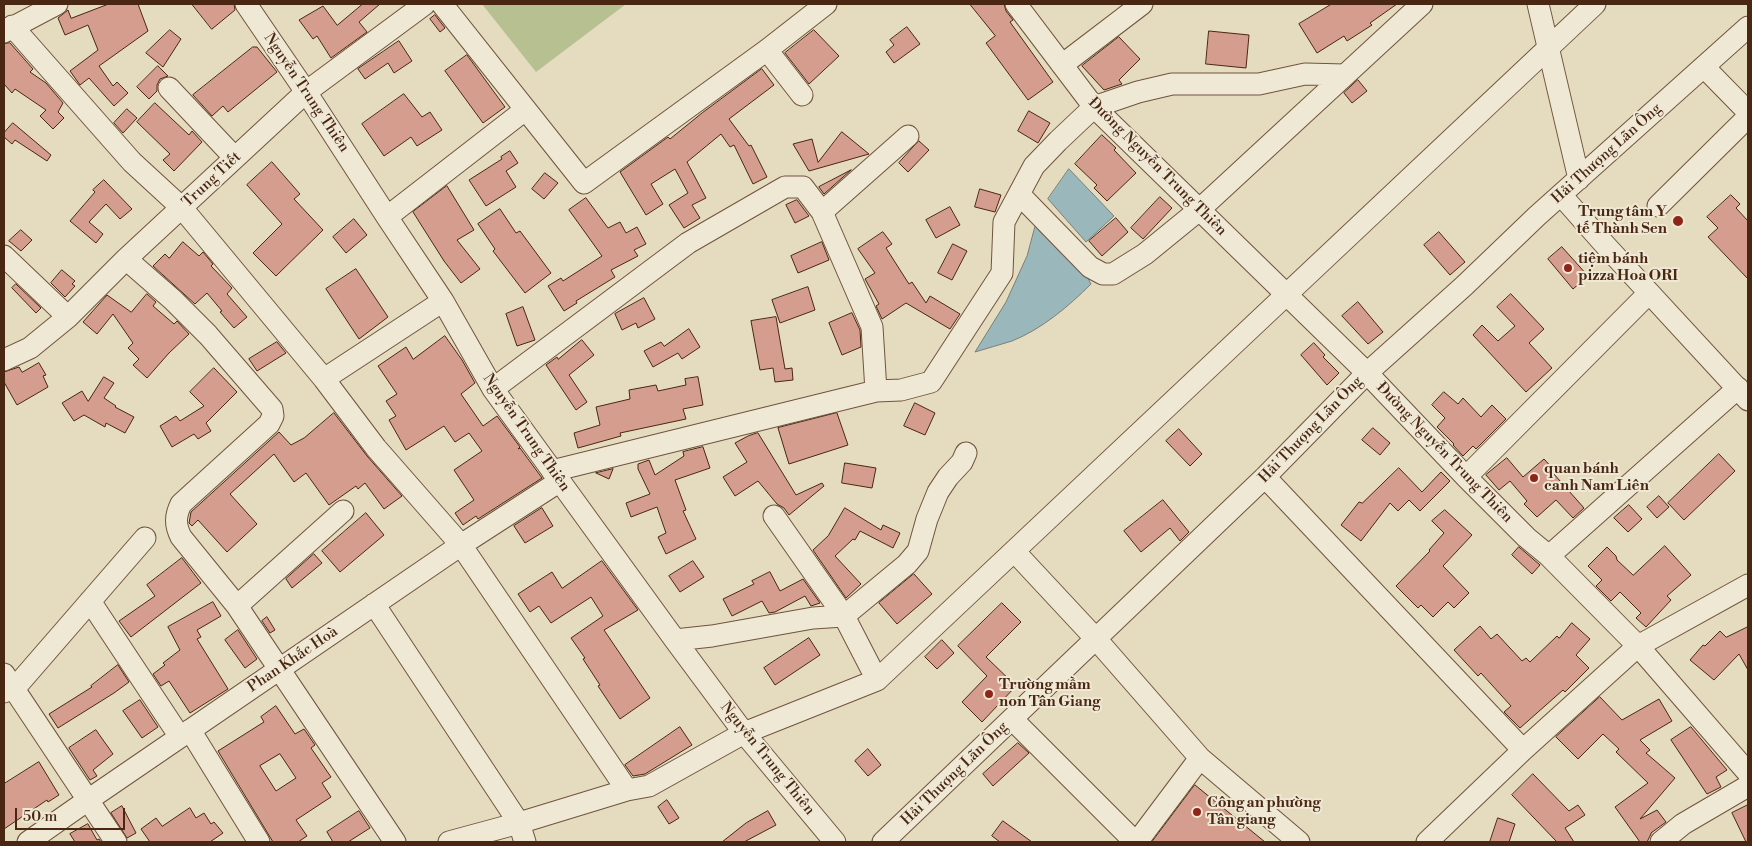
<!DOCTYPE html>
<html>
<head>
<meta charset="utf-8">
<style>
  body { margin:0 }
  #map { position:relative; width:1752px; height:846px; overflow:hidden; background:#e5dbbe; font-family:"Libre Bodoni",serif }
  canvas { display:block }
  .frame { position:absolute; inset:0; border:5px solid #492713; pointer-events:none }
  .scale { position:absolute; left:15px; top:808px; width:110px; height:22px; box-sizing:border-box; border:2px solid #492713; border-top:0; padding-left:6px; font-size:15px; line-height:18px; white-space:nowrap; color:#492713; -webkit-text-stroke:4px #eee8d5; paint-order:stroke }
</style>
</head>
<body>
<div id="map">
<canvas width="1752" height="846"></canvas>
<div class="frame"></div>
<div class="scale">50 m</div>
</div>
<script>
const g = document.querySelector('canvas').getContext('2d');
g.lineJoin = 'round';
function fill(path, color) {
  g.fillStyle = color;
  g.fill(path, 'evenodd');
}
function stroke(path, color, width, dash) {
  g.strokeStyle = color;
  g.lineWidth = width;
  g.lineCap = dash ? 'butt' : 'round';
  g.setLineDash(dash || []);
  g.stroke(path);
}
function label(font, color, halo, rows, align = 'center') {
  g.font = font + ' "Libre Bodoni",serif';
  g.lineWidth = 4;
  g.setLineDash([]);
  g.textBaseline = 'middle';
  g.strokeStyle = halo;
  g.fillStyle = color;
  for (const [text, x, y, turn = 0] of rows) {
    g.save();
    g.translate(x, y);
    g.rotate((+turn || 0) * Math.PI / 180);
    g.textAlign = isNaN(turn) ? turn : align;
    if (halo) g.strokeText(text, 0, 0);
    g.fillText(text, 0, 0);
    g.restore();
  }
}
fill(new Path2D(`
  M482 4H626L536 72Z`), '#b6c090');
const water = new Path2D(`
  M1069 169 1114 216 1086 242 1048 199Z
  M1037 220 1084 271 1091 284C1069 306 1042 329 1012 341 1000 345 987 348 975 352L1006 302 1027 256Z`);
fill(water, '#9ab8bc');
stroke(water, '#7a7e78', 1);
const building = new Path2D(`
  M109 4H138L148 31 99 66 113 86 117 82 128 93 114 106 89 78 80 85 70 71 98 50 88 25 65 35 58 18 68 10 71 18Z
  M192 4H234L235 10 212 29Z
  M363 4H380L359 22 367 32 331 58 317 36 313 39 299 20 323 6 337 25Z
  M970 4H1004L1006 11 1013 20 1010 22 1053 82 1028 100 986 43 995 36Z
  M1332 4H1397L1370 23 1372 25 1347 41 1344 36 1317 53 1299 24Z
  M435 15 445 28 440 32 430 19Z
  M907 27 920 44 894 63 886 52 894 45 890 40Z
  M170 30 181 39 163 67 146 53Z
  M814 30 839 56 809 84 785 53Z
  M1209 31 1249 35 1246 68 1206 64Z
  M1119 37 1140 59 1119 80 1122 84 1104 90 1082 66Z
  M399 41 412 61 394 73 388 63 365 79 358 69Z
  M10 43 33 69 30 72 46 83 63 103 58 112 64 118 53 129 40 116 46 110 15 89 12 93 4 84V44Z
  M253 47H257L277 72 228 112 223 106 212 116 193 95Z
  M467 55 505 107 483 123 445 71Z
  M158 66 168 76 160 79 157 85V91L149 99 137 87Z
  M762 69 774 85 729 119 749 146 751 145 767 177 753 184 734 145 730 147 721 134 687 162 706 198 692 205 700 218 684 228 669 205 688 193 675 169 651 184 663 204 646 215 620 172 668 137 670 139 702 113Z
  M1358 80 1367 91 1352 103 1344 93Z
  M404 94 422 117 430 112 442 130 417 146 411 137 384 156 362 124Z
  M155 103 189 135 192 131 202 142 174 171 163 160 170 154 137 122Z
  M127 109 137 118 123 133 114 123Z
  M1029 111 1050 123 1038 143 1018 131Z
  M13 123 51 155 47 161 15 140 12 144 4 137V133Z
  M842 132 869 154 809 171 793 144 812 139 818 162Z
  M1102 135 1116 148 1114 150 1136 173 1107 201 1094 188 1097 185 1075 164Z
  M919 141 929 150 908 172 899 163Z
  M510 151 518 163 506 171 516 187 486 206 469 180 502 159 501 157Z
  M272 162 300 194 294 199 323 230 276 276 253 253 282 224 247 185Z
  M851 170 824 194 819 187Z
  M545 173 558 183 544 199 532 189Z
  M104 180 132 209 120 219 106 204 89 222 103 234 96 243 70 221 95 192 93 190Z
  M447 186 474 230 457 240 480 269 461 283 444 261 413 212Z
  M980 189 1001 195 995 212 975 207Z
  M1731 195 1740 204 1736 208 1748 221V279L1708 237 1718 228 1707 217Z
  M1160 197 1172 208 1143 239 1131 228Z
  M586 198 608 228 620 222 626 233 637 227 646 244 634 250 638 256 611 270 615 277 576 301 577 303 564 311 548 286 561 278 563 281 602 256 569 210Z
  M797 200 809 216 795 223 786 205Z
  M950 207 960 225 936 238 926 220Z
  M500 209 516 233 520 231 551 273 525 293 493 251 495 249 478 224Z
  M1116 218 1128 232 1102 256 1089 241Z
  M354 219 367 235 346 253 333 237Z
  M21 230 32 240 21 251 9 241Z
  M883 232 892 244 886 248 909 284 912 282 926 303 930 296 960 314 950 329 906 303 882 319 876 306 879 304 865 279 875 273 858 249Z
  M1439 232 1465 262 1450 275 1424 245Z
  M183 242 199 256 203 252 213 264 211 266 232 288 227 294 247 317 234 328 220 312 222 311 207 293 195 304 153 266 165 254 169 258Z
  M822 242 829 260 798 273 791 256Z
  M953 244 967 251 952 280 938 273Z
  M1562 247 1588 276 1573 289 1548 259Z
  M356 269 388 317 359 339 326 289Z
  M62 270 75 281 72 284 75 286 65 297 51 283Z
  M16 284 41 308 36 313 12 288Z
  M808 287 815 310 780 323 772 300Z
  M147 294 156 302 153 306 174 324 177 321 189 334 169 353 147 378 133 365 139 359 128 348 133 343 113 314 97 334 83 322 107 295 131 312Z
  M1511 294 1544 329 1529 343 1552 368 1526 392 1473 335 1482 325 1498 341 1515 326 1497 307Z
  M644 298 655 319 638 328 636 323 622 330 615 314Z
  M1358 302 1383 332 1368 344 1342 316Z
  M523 307 535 340 517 346 506 314Z
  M852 313 860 330 861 347 842 355 829 323Z
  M776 317 785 369 792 368 793 380 775 382 773 368 760 370 751 321Z
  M689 329 700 347 682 359 678 353 653 367 644 351 661 342 664 346Z
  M445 336 462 360 475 383 461 394 483 426 497 416 520 447 518 449 520 448 542 478 478 519 476 516 463 525 455 513 474 500 454 470 482 451 469 433 455 442 444 426 406 450 389 420 396 416 386 401 397 394 378 366 406 347 413 359Z
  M582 340 594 355 569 375 587 402 576 410 546 365 557 357 558 359Z
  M277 342 286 353 257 371 249 359Z
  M1314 343 1325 355 1323 357 1339 373 1327 385 1301 355Z
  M39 363 46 375 43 376 48 387 17 405 4 382V372L19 367 22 372Z
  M214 368 237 392 206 423 211 431 198 439 194 434 172 447 160 426 176 416 180 421 204 406 190 392Z
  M104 377 114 383 104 398 116 406 115 407 134 417 125 433 106 423 105 427 84 415 74 421 62 403 82 391 88 401Z
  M698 377 703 405 683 409 686 419 620 433 621 436 578 448 574 433 600 425 596 407 630 399 629 390 656 385 658 391 686 385 685 379Z
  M1444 392 1458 404 1463 398 1481 417 1492 405 1506 419 1476 449 1473 446 1463 456 1453 445 1454 444 1437 427 1445 418 1432 405Z
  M915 403 935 413 925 435 904 426Z
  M334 413 367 456 402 496 384 509 365 483 358 489 356 486 329 505 306 473 294 482 274 454 230 494 257 524 227 552 198 520 192 526 189 523 191 512 279 432 291 445 304 438Z
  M837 413 848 445 789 464 778 428Z
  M1373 428 1390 443 1380 455 1362 440Z
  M1179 429 1202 454 1190 466 1166 441Z
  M758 433 796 495 822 483 824 486 789 515 784 508 777 504 758 481 735 496 723 477 747 462 735 443 748 436Z
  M703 447 710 468 675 480 686 510 683 511 696 539 666 554 658 537 666 533 657 507 631 517 626 503 650 494 638 469V464L649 460 655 475 684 456 683 452Z
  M1719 454 1735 471 1684 520 1668 503Z
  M1507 458 1523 477 1544 459 1555 471 1553 473 1584 508 1573 518 1556 500 1537 517 1524 504 1527 501 1510 481 1499 490 1486 475Z
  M845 463 876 468 872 488 842 483Z
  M1399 468 1422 492 1441 472 1450 481 1420 511 1409 500 1398 511 1390 503 1361 541 1341 525 1359 502 1362 503Z
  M613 469 609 479 596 473Z
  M1659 496 1669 507 1657 518 1647 507Z
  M1163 500 1189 532 1180 541 1170 528 1141 552 1124 531Z
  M1629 505 1642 519 1628 532 1614 518Z
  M542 508 553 526 525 543 514 526Z
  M845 508 881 530 883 525 900 533 893 548 860 531 855 540 853 539 835 556 861 584 846 598 813 550 828 536Z
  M1445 510 1472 535 1443 566 1469 593 1454 608 1448 602 1433 617 1421 605 1418 608 1396 586 1430 551 1429 550 1444 533 1432 521Z
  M366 513 384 535 340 572 322 551Z
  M1665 546 1691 575 1667 596 1671 600 1646 627 1636 618 1641 613 1620 592 1611 601 1596 586 1602 580 1588 566 1607 547 1616 556 1617 560 1633 575Z
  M1519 547 1540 565 1532 574 1512 555Z
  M314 554 322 563 292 588 286 579Z
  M182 558 201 583 131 637 119 621 155 596 147 585Z
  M602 561 638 610 604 630 650 698 620 719 598 686 600 685 583 659 585 658 571 638 603 616 591 597 551 623 539 606 530 612 518 594 552 572 562 588Z
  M693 561 704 577 680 592 669 576Z
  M770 572 780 591 803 579 820 603 811 606 805 596 775 612 769 613 762 601 732 616 723 599 754 584 752 581Z
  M914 574 932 594 897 624 879 603Z
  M213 602 221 616 197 630 201 637 197 639 228 689 190 713 169 681 161 686 153 674 165 665 163 663 180 650 168 627Z
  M1002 603 1021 622 986 657 1016 686 982 722 962 702 987 676 958 646Z
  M267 617 275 630 270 633 262 621Z
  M1572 623 1590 639 1576 655 1589 668 1565 692 1563 690 1520 728 1504 712 1511 706 1481 673 1478 676 1454 650 1480 626 1491 639 1497 634 1522 661 1526 658 1530 662 1557 636 1559 638Z
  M1748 627V670L1739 654 1714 680 1690 660 1703 645 1705 646 1720 631 1726 637Z
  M238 630 257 659 245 668 225 640Z
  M809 638 820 655 775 685 764 668Z
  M942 640 954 653 937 669 925 657Z
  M118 665 129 682 114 693 58 728 49 714 92 687 91 686Z
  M1600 697 1622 720 1659 699 1672 721 1640 740 1650 750 1646 753 1675 778 1640 819 1657 810 1666 822 1651 833V834L1647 842H1640L1615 807 1648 783 1616 752 1619 749 1603 734 1578 759 1556 737Z
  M140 700 158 727 142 738 123 711Z
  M276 706 295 734 304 729 315 745 311 748 331 777 322 783 331 797 296 820 307 836 298 842H273L218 751 264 722 261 717ZM280 754 296 778 276 791 260 766Z
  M680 727 692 745 645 774 633 776 625 765Z
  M1691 727 1727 770 1716 777 1721 787 1707 794 1671 740Z
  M96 730 113 754 93 770 97 776 90 780 69 748Z
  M1018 743 1029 753 993 786 983 774Z
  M868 749 881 765 868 776 855 761Z
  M39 762 59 795 48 802 47 800 4 829V784Z
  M1533 774 1569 811 1578 805 1585 815 1565 828 1574 842H1557L1512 795Z
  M1195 785 1265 842H1152Z
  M667 800 679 818 669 824 658 807Z
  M1748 805V842H1746L1732 813Z
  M122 806 136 833 127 838 111 813Z
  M190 808 196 818 204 813 211 824 214 822 223 833 210 842H150L141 829 156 818 162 826Z
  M359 811 370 828 348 842H333L327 832Z
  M768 811 776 825 744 842H722L746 823Z
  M1498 818 1515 824 1509 842H1490Z
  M1003 821 1032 842H1000L992 836Z
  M88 824 97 840 99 839 101 842H75L70 834Z`);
fill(building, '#d59d8d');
stroke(building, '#492713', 1);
const minor = new Path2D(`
  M246 4 306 92 387 217 443 301 493 389 675 640 744 733 835 842
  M442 4 584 183 767 50 826 4
  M1016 4 1094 107 1367 373 1466 477 1526 537 1549 556 1638 646 1748 773
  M1538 4 1579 179
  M12 26 132 162 182 208 324 379 376 448 461 545 627 790
  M4 32 57 4
  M767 50 802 95
  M1062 65 1142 4
  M1704 67 1748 112
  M169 88 235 158
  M1019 194 1090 267 1103 274H1113L1145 254 1199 210 1422 4
  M1561 195 1606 246 1748 400
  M1658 206 1748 117
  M822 212 908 136
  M387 217 525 110
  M4 256 68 317
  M126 259 173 300 208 335 272 409 273 416 269 424 181 504C175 516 175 525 181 537L237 606 395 842
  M4 360 30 348 68 317 126 259 306 92 425 4
  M324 379 443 301
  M493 389 688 243 785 187H803L822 212 872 327 876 391
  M552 471 876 391 901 390 931 382 1002 273 1004 222 1034 166 1058 141 1094 107 1138 92 1172 84H1259L1305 74 1345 75
  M1265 477 1523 750
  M1466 477 1649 293
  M774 516 844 616 877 680
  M1014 551 1096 639 1200 758 1299 842
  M1549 556 1738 388
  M90 601 180 737
  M374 604 519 823 525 842
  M237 606 343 511
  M675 640 712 636 813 618 844 616 907 564 918 551 927 519 938 492 948 477 962 462 966 453
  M4 674 116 842
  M4 692 9 689H14L145 538
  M1012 719 1135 842
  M190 730 259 842
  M28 842 88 800 461 545 560 481
  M449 842 519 823 627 790 649 786 744 733 877 680 1595 4
  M883 842 1265 477 1367 373 1464 286 1537 216 1748 27
  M1137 842 1200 758
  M1427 842 1523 750 1638 646 1748 585
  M1661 842 1683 824 1748 786`);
stroke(minor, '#70543e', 23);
stroke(minor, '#eee8d5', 21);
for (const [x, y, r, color] of [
  [1678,221,6,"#8f2418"],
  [1568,268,5,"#8f2418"],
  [1534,478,5,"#8f2418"],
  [989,694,5,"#8f2418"],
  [1197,812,5,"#8f2418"]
]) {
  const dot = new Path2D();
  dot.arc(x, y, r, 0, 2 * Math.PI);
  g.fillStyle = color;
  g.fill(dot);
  stroke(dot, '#eee8d5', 2);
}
label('15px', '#492713', '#eee8d5', [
  ["Nguyễn Trung Thiên",306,93,56],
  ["Hải Thượng Lãn Ông",1607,154,-42],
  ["Đường Nguyễn Trung Thiên",1157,167,45],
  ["Trung Tiết",212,180,-43],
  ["Hải Thượng Lãn Ông",1311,430,-46],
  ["Nguyễn Trung Thiên",526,433,55],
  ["Đường Nguyễn Trung Thiên",1444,453,46],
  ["Phan Khắc Hoà",293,660,-34],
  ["Nguyễn Trung Thiên",767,759,51],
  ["Hải Thượng Lãn Ông",955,774,-44]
]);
label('bold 15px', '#492713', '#eee8d5', [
  ["Trung tâm Y",1667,212,"right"],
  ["tế Thành Sen",1667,229,"right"],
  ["tiệm bánh",1578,259],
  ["pizza Hoa ORI",1578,276],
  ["quan bánh",1544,469],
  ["canh Nam Liên",1544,486],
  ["Trường mầm",999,685],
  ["non Tân Giang",999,702],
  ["Công an phường",1207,803],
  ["Tân giang",1207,820]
], 'left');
</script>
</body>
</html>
